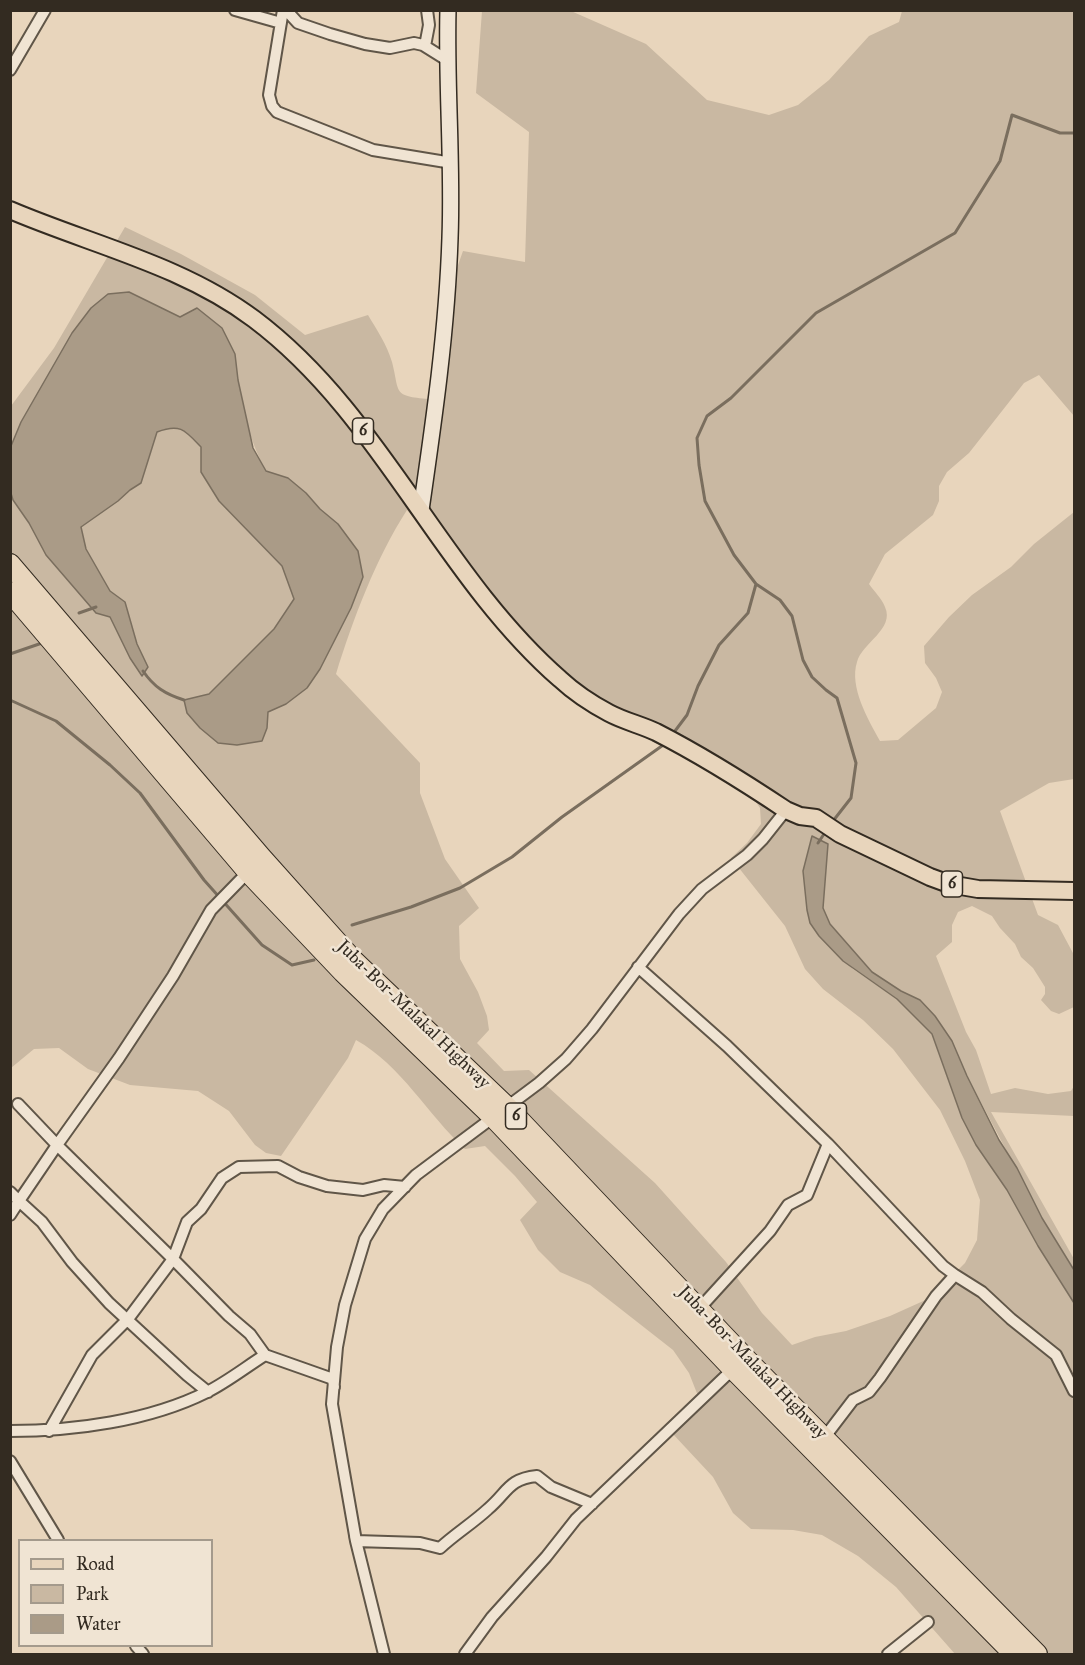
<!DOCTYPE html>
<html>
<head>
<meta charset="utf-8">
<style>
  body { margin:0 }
  #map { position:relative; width:1085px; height:1665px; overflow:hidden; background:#e8d5bc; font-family:"IM FELL Great Primer",serif }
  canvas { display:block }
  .frame { position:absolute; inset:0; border:12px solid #332b21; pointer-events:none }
  .legend { position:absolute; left:18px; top:1539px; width:195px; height:108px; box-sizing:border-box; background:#f0e4d3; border:2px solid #a49a8c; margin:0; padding:8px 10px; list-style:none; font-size:18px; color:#332b21 }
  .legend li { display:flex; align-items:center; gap:12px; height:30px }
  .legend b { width:30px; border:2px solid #a49a8c }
</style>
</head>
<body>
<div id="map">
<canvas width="1085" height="1665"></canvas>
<div class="frame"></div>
<ul class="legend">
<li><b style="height:8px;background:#e8d5bc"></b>Road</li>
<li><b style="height:16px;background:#c9b8a2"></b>Park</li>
<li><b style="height:16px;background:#aa9b87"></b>Water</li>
</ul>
</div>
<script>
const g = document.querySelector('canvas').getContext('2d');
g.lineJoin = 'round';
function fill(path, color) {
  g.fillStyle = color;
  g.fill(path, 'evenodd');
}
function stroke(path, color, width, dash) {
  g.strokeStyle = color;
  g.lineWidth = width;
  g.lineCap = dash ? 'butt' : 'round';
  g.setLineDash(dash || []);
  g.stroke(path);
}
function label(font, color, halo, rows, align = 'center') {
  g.font = font + ' "IM FELL Great Primer",serif';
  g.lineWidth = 5;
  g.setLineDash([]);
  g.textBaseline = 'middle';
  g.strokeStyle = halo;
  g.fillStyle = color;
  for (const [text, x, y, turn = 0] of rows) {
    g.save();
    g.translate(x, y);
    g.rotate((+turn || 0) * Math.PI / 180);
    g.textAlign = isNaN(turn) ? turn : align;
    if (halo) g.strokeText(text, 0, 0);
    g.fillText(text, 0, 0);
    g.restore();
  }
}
fill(new Path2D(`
  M482 11H571L646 44 707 100 769 115 798 105 829 80 869 36 899 22 902 11H1074V416L1039 375 1024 383 969 453 947 472 939 486V501L933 515 885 554 869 584C874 591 882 599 885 607 895 629 862 643 857 662 849 687 868 719 880 741L898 740 936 708 942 692 936 678 925 663 924 646 949 617 972 595 1011 567 1034 544 1074 512V779L1049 783 1000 811 1038 915 1058 925 1074 955V1007L1059 1014 1051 1011 1041 1000 1045 994V987L1033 968 1021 957 1015 944 1000 928 992 916 972 906 958 912 952 925V942L936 956 966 1032 976 1050 991 1094 1015 1088 1048 1094 1071 1091 1074 1086V1116L991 1112 1074 1259V1270L1042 1218 967 1076 920 1000 901 991 872 972 830 924 823 908 827 844 812 836 819 936 853 969 897 999 932 1034 962 1118 976 1145 1007 1190 1038 1246 1074 1303V1654H955L896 1587 858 1556 822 1535 793 1530 751 1529 733 1513 713 1477 672 1433 700 1401 689 1373 673 1350 590 1285 560 1272 538 1250 520 1220 537 1202 515 1176 485 1146 465 1149C427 1114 402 1066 356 1040L348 1058 281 1156 266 1153 255 1145 229 1111 198 1091 130 1085 88 1069 59 1048 34 1049 11 1068V490L13 501 29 523 110 617 120 635 148 667 137 644 125 602 110 591 86 549 81 527C102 513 120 495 141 483L157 432C180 423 185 430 201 447V472L219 501 282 566 294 599 274 629 209 694 184 700 267 728 268 712 286 704 320 669 351 608 363 577 338 524 320 509 306 493 288 478 266 471C246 434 239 395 235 353L180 317 158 307 46 380 21 422 11 446V406L54 348 125 227 181 254 255 295 305 335 368 315C377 330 387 345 392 362 400 393 392 396 429 399L439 319 463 251 525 262 529 132 476 93ZM407 510 453 567 576 702 612 726 639 735 692 761 738 787 754 799 760 808 761 824 747 843 731 858 785 926 805 969 823 989 863 1020 893 1049 940 1110 965 1161 980 1200 977 1240 965 1263 930 1298 890 1316 846 1331 815 1337 792 1345 762 1313 726 1262 655 1183 529 1070 504 1071 477 1043 489 1030 487 1016 478 992 460 959 459 926 479 908 445 859 420 793V763L336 674C353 619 376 558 407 510Z`), '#c9b8a2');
const water = new Path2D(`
  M129 292 180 317 197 308 222 328 235 354 238 380 253 448 266 471 288 478 306 493 320 509 338 524 358 551 363 577 351 608 320 669 307 688 286 704 268 712 267 728 262 741 237 745 218 743 200 728 187 713 184 700 209 694 274 629 294 599 282 566 219 501 201 472V447C185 430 180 423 157 432L141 483 130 490 118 501 81 527 86 549 110 591 125 602 137 644 148 667 142 676 130 658 110 617 96 613 46 555 29 523 13 500 10 490 11 446 21 422 72 333 91 308 108 294Z
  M812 836 828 844 823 908 830 924 872 972 901 991 920 1000 935 1016 952 1041 967 1076 999 1140 1017 1168 1042 1218 1074 1270V1303L1038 1246 1007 1190 976 1145 962 1118 932 1034 897 999 843 961 819 936 810 923 807 910 803 871Z`);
fill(water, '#aa9b87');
stroke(water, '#7a6e5e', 1.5);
stroke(new Path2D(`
  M79 613 96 607
  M10 654 42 643
  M143 671C154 687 165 694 184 700
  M10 700 56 721 110 765 140 793 204 880 262 945 292 965 314 960
  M672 735 687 715 698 686 719 645 748 613 756 584
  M833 821 851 798 856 763 837 698 826 690 812 677 803 660 792 616 780 600 756 584 734 555 705 501 699 465 697 438 707 416 731 398 816 313 955 233 1000 161 1012 115 1060 133H1074
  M818 843 826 831
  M352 925 411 907 460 888 512 857 562 817 666 743`), '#7a6e5e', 3);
const street = new Path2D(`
  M235 10 281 23
  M283 10 269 95 272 106 277 112 373 150 452 163
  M286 10 298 23 330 34 365 44 390 48 414 43 423 45 447 60
  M425 46 429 25 427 10
  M10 70 45 10
  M638 967 727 1046 828 1144 807 1195 788 1205 770 1231 699 1309
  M18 1104 57 1145 119 1058 173 976 211 910 248 872
  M10 1192 19 1201 57 1145 173 1259 187 1222 201 1209 222 1178 239 1167 278 1166 299 1177 327 1186 363 1190 384 1185 405 1187
  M10 1215 19 1201 42 1222 72 1262 109 1303 187 1375 208 1392
  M955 1275 982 1292 1011 1319 1056 1355 1074 1391
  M10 1431C74 1431 149 1421 207 1392 227 1382 246 1367 265 1355L333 1379 334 1387
  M49 1431 92 1355 128 1319 173 1259 229 1316 250 1334 265 1355
  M824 1438 853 1400 869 1392 880 1378 936 1296 955 1275 943 1266 828 1144
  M10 1461 58 1540
  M355 1536 356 1541 420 1543 440 1548C455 1534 473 1523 488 1509 508 1492 508 1479 537 1476L551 1487 592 1504
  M136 1646 143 1654
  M384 1654 356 1541 332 1404 337 1347 345 1305 365 1239 383 1209 416 1175 539 1083 566 1059 592 1029 679 914 702 889 747 855 763 839 786 810
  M465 1654 492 1617 546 1557 576 1519 733 1369
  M888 1654 928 1622`);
const secondary = new Path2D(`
  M421 510C434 420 447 330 450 238 453 162 446 87 448 10`);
const primary = new Path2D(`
  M10 210C92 245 182 265 254 319 382 415 440 574 560 679 574 692 592 704 609 713 624 721 641 725 656 732 701 755 744 782 786 810L800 816 816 818 840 834 930 877 949 884 978 889 1074 891`);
const highway = new Path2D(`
  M10 564 261 857 354 961 507 1107 748 1361 1037 1654
  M10 592 248 872 343 972 493 1117 733 1369 1014 1654`);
stroke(street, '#605648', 14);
stroke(secondary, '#332b21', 18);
stroke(primary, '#332b21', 20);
stroke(highway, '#332b21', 22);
stroke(street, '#f0e4d3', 10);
stroke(secondary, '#f0e4d3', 15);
stroke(primary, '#e8d5bc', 16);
stroke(highway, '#e8d5bc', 20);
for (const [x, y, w] of [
  [363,431,21],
  [952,884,21],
  [516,1116,21]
]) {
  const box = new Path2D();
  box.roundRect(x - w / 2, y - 13, w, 26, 4.5);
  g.fillStyle = '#f0e4d3';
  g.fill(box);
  stroke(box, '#332b21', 1.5);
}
label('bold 16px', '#332b21', null, [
  ["6",363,431],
  ["6",952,884],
  ["6",516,1116]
]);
label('18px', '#332b21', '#f0e4d3', [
  ["Juba-Bor-Malakal Highway",413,1015,44],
  ["Juba-Bor-Malakal Highway",752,1363,46]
]);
</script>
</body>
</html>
